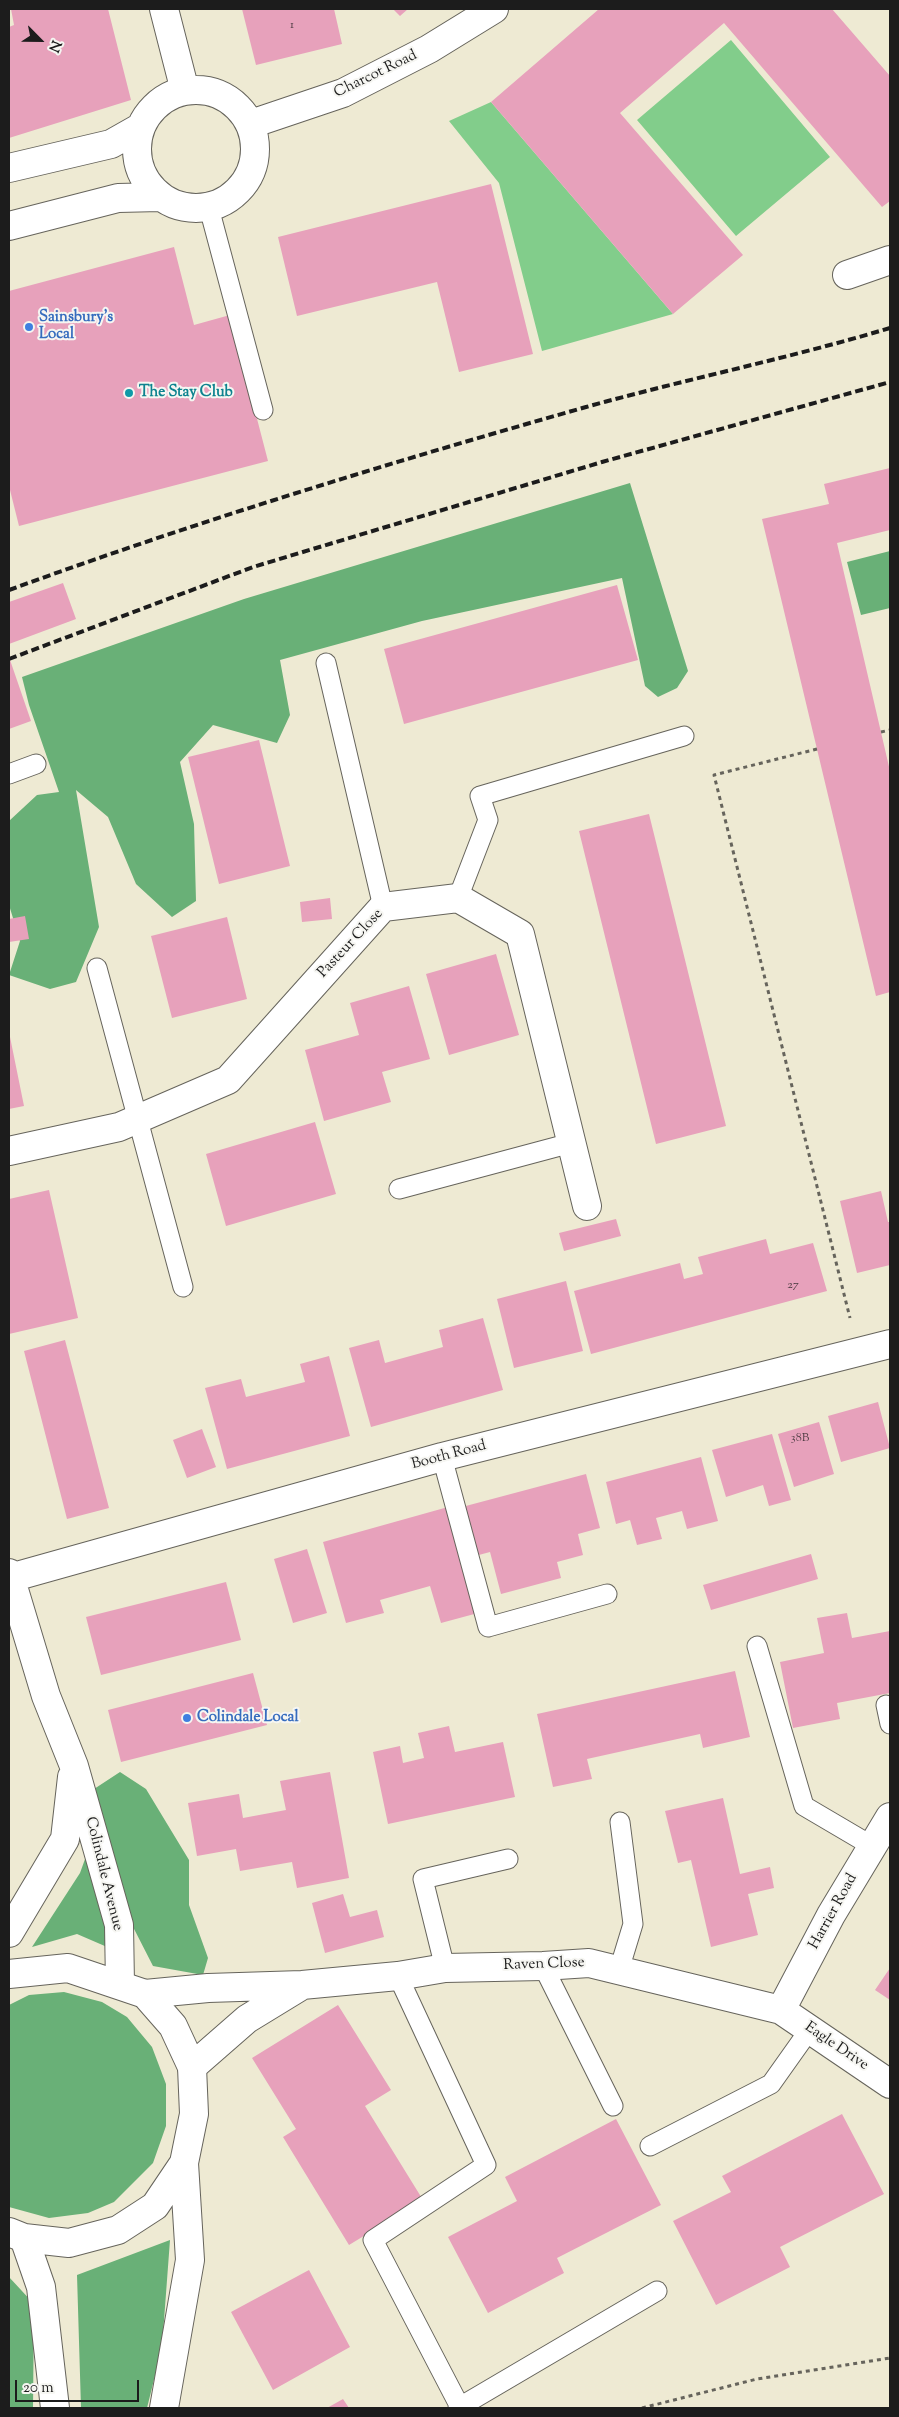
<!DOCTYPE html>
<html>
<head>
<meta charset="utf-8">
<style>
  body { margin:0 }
  #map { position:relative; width:899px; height:2417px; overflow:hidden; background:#eeead3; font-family:"Sorts Mill Goudy",serif }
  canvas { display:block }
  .frame { position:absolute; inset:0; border:10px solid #1c1c1c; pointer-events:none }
  .north { position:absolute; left:15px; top:15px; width:50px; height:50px; -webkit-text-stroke:4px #f6f6f2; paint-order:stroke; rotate:113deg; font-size:14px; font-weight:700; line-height:20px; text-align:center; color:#1c1c1c }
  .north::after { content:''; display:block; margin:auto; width:18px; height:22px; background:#1c1c1c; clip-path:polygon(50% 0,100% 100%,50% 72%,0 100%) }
  .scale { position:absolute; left:15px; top:2380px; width:124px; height:22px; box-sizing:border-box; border:2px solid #1c1c1c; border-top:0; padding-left:6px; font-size:15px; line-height:18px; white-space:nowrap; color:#1c1c1c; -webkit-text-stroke:4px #f6f6f2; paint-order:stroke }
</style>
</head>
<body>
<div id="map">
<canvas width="899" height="2417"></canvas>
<div class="frame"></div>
<div class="north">N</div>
<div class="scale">20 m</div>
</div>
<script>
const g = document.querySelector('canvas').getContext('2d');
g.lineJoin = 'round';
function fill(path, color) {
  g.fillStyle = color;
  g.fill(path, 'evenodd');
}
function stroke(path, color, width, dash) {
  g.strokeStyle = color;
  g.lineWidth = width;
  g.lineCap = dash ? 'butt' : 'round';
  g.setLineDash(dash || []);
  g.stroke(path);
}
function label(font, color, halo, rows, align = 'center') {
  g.font = font + ' "Sorts Mill Goudy",serif';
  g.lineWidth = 4;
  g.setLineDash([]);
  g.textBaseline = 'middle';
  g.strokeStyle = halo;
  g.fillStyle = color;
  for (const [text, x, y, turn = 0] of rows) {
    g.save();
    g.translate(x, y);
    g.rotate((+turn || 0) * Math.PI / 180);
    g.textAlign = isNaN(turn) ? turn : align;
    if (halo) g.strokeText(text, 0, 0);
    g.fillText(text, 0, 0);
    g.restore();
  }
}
fill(new Path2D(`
  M731 40 830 157 736 236 637 120Z
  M491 102 673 314 542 351 499 183 449 121Z`), '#82cd8b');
fill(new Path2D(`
  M630 483 688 671 677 688 658 697 645 686 622 578 422 621 280 660 290 715 277 743 213 725 180 762 194 824 196 901 172 917 136 884 108 817 76 790 99 927 76 982 50 989 9 975 20 941 9 905V821L37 795 59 792 29 705 22 677 244 599Z
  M890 551V608L861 615 847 562Z
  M120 1772 146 1789 189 1860V1905L208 1958 203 1975 153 1966 131 1923 91 1791Z
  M89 1848 121 1953 77 1934 32 1947 80 1873Z
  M64 1992 102 2002 127 2017 152 2047 166 2084V2126L153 2163 114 2202 88 2213 49 2218 9 2207V2005L29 1995Z
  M170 2240 162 2347 147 2408H81L77 2275Z
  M9 2277 34 2304 33 2408H9Z`), '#69b077');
fill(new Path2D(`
  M11 9H108L131 100 9 138V27L14 25Z
  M242 9H334L342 44 256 65Z
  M393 9H408L400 16Z
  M599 9H832L890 76V201L882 207 724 23 620 113 743 255 673 314 491 102Z
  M491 184 533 354 459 372 437 282 297 316 278 237Z
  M174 247 194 325 230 315 268 461 19 526 9 486V291Z
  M890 468V530L837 543 890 771V992L876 996 762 519 829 504 824 484Z
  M63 583 76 619 9 644V602Z
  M617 585 638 660 404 724 384 649Z
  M9 657 31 721 9 729Z
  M259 740 290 866 219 884 188 757Z
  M649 814 726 1126 656 1144 579 831Z
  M330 898 332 919 302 922 300 902Z
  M25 916 29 939 9 942V919Z
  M227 917 247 999 172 1018 151 936Z
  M496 954 519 1035 449 1055 426 974Z
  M409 986 430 1059 382 1072 391 1102 324 1121 305 1050 359 1035 350 1003Z
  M9 1032 24 1106 9 1109Z
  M315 1122 336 1194 226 1226 206 1154Z
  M49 1190 78 1318 9 1334V1199Z
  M881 1191 888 1222H890V1265L857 1273 840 1201Z
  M616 1219 621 1236 564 1251 559 1233Z
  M766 1239 770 1254 813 1243 827 1291 591 1354 574 1291 680 1263 684 1279 703 1274 698 1257Z
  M566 1281 583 1351 514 1368 497 1299Z
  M483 1318 503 1390 371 1427 349 1348 379 1340 385 1363 443 1347 439 1330Z
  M65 1340 109 1508 67 1519 24 1351Z
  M329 1356 350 1436 227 1469 205 1388 241 1379 246 1397 305 1382 300 1364Z
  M878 1402 890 1448 841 1462 828 1416Z
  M819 1422 834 1474 794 1487 778 1434Z
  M202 1429 216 1467 187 1478 173 1440Z
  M772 1434 791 1500 769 1506 763 1485 726 1497 712 1450Z
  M701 1457 718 1521 687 1529 682 1511 656 1518 662 1539 637 1545 630 1520 616 1524 606 1482Z
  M586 1474 600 1528 578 1534 583 1555 557 1562 561 1578 501 1594 490 1552 475 1556 462 1507Z
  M448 1507 478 1613 441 1623 430 1586 380 1600 384 1613 346 1623 323 1542Z
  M307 1549 327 1613 293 1623 274 1559Z
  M811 1554 818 1579 711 1610 703 1585Z
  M226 1582 241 1640 101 1675 86 1617Z
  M847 1613 852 1638 890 1631V1693L837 1703 840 1719 793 1728 780 1662 824 1653 817 1618Z
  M735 1671 750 1737 703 1748 700 1734 587 1759 592 1779 553 1787 537 1714Z
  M253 1673 267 1725 121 1762 108 1710Z
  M449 1726 455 1752 503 1742 515 1797 388 1824 373 1752 400 1746 403 1763 424 1758 418 1733Z
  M330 1772 349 1878 297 1888 292 1862 240 1871 236 1849 197 1856 188 1803 239 1794 243 1818 286 1810 280 1781Z
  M723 1798 740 1874 770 1867 774 1888 748 1894 758 1935 711 1947 691 1860 678 1863 665 1811Z
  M343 1894 350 1917 377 1910 384 1937 325 1953 312 1903Z
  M890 1968V2000L875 1990Z
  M338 2005 391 2090 365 2106 423 2200 349 2245 283 2137 296 2129 252 2058Z
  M842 2114 884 2194 780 2247 790 2267 716 2305 673 2221 731 2192 722 2176Z
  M616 2119 661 2205 557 2258 564 2273 488 2313 448 2237 517 2201 505 2177Z
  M309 2270 350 2347 273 2390 231 2312Z
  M343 2399 349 2408H327Z`), '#e7a1bb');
const service = new Path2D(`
  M209 208 263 410
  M326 663 383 907
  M9 774 36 764
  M458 898 488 820 480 796 684 736
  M97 968 183 1287
  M399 1189 571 1143
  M442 1457 488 1627 607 1594
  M757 1646 804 1806 872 1846
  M886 1705 890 1724
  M543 1966 613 2106
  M445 1968 423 1879 508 1859
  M619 1970 633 1924 620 1822
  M398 1976 486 2165 373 2240 460 2407
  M650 2146 771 2084 810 2029
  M458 2408 657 2291`);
const minor = new Path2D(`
  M164 9 185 91
  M137 149a59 59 0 1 1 118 0a59 59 0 1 1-118 0Z
  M251 124 343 93 429 49 494 9
  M9 168 111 144 141 127
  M9 226 118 198 160 197
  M847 275 890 260
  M9 1151 119 1127 228 1080 383 907 458 898 520 934 587 1206
  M145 1994 208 1988 302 1985 398 1976 445 1968 543 1966 589 1963 781 2010 890 2084
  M781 2010 831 1915 890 1817
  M192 2067 247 2019 301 1986`);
const tertiary = new Path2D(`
  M9 1573 46 1696 74 1766 119 1925 120 1984
  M10 1578 442 1457 890 1344
  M9 1933 65 1839 72 1777
  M9 1974 68 1968 145 1994 173 2026 192 2067 194 2114 184 2163 155 2206 118 2230 69 2243 24 2238 9 2232
  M24 2238 41 2287 55 2408
  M164 2408 190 2260 184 2163`);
stroke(service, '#66645c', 21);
stroke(minor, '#66645c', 30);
stroke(tertiary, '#66645c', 30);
stroke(new Path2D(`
  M881 732 890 730
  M817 749 714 775 850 1318
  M642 2408 757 2379 890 2358`), '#66645c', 3, [4, 4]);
stroke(service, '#fff', 19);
stroke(minor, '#fff', 28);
stroke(tertiary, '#fff', 28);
stroke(new Path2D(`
  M9 590C198 521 392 462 586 407 687 379 790 358 890 328
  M9 659 253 567 602 462 890 382`), '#1c1c1c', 4, [8, 4]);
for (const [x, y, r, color] of [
  [29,327,5,"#3f7fe0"],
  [129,393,5,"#0f9aa8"],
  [187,1718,5,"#3f7fe0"]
]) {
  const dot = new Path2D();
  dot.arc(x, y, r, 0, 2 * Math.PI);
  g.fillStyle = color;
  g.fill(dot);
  stroke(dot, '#f6f6f2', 2);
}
label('12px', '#4f3d44', null, [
  ["1",292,26],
  ["27",793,1286],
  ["38B",800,1439]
]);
label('15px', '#1c1c1c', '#f6f6f2', [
  ["Charcot Road",376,75,-26],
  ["Pasteur Close",351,944,-47],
  ["Booth Road",449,1456,-15],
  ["Colindale Avenue",103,1874,76],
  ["Harrier Road",834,1912,-61],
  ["Raven Close",544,1965,-2],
  ["Eagle Drive",836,2047,34]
]);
label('bold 15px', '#366cbe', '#f6f6f2', [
  ["Sainsbury's",39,318],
  ["Local",39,335],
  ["Colindale Local",197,1718]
], 'left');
label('bold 15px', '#0d838f', '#f6f6f2', [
  ["The Stay Club",139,393]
], 'left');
</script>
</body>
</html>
